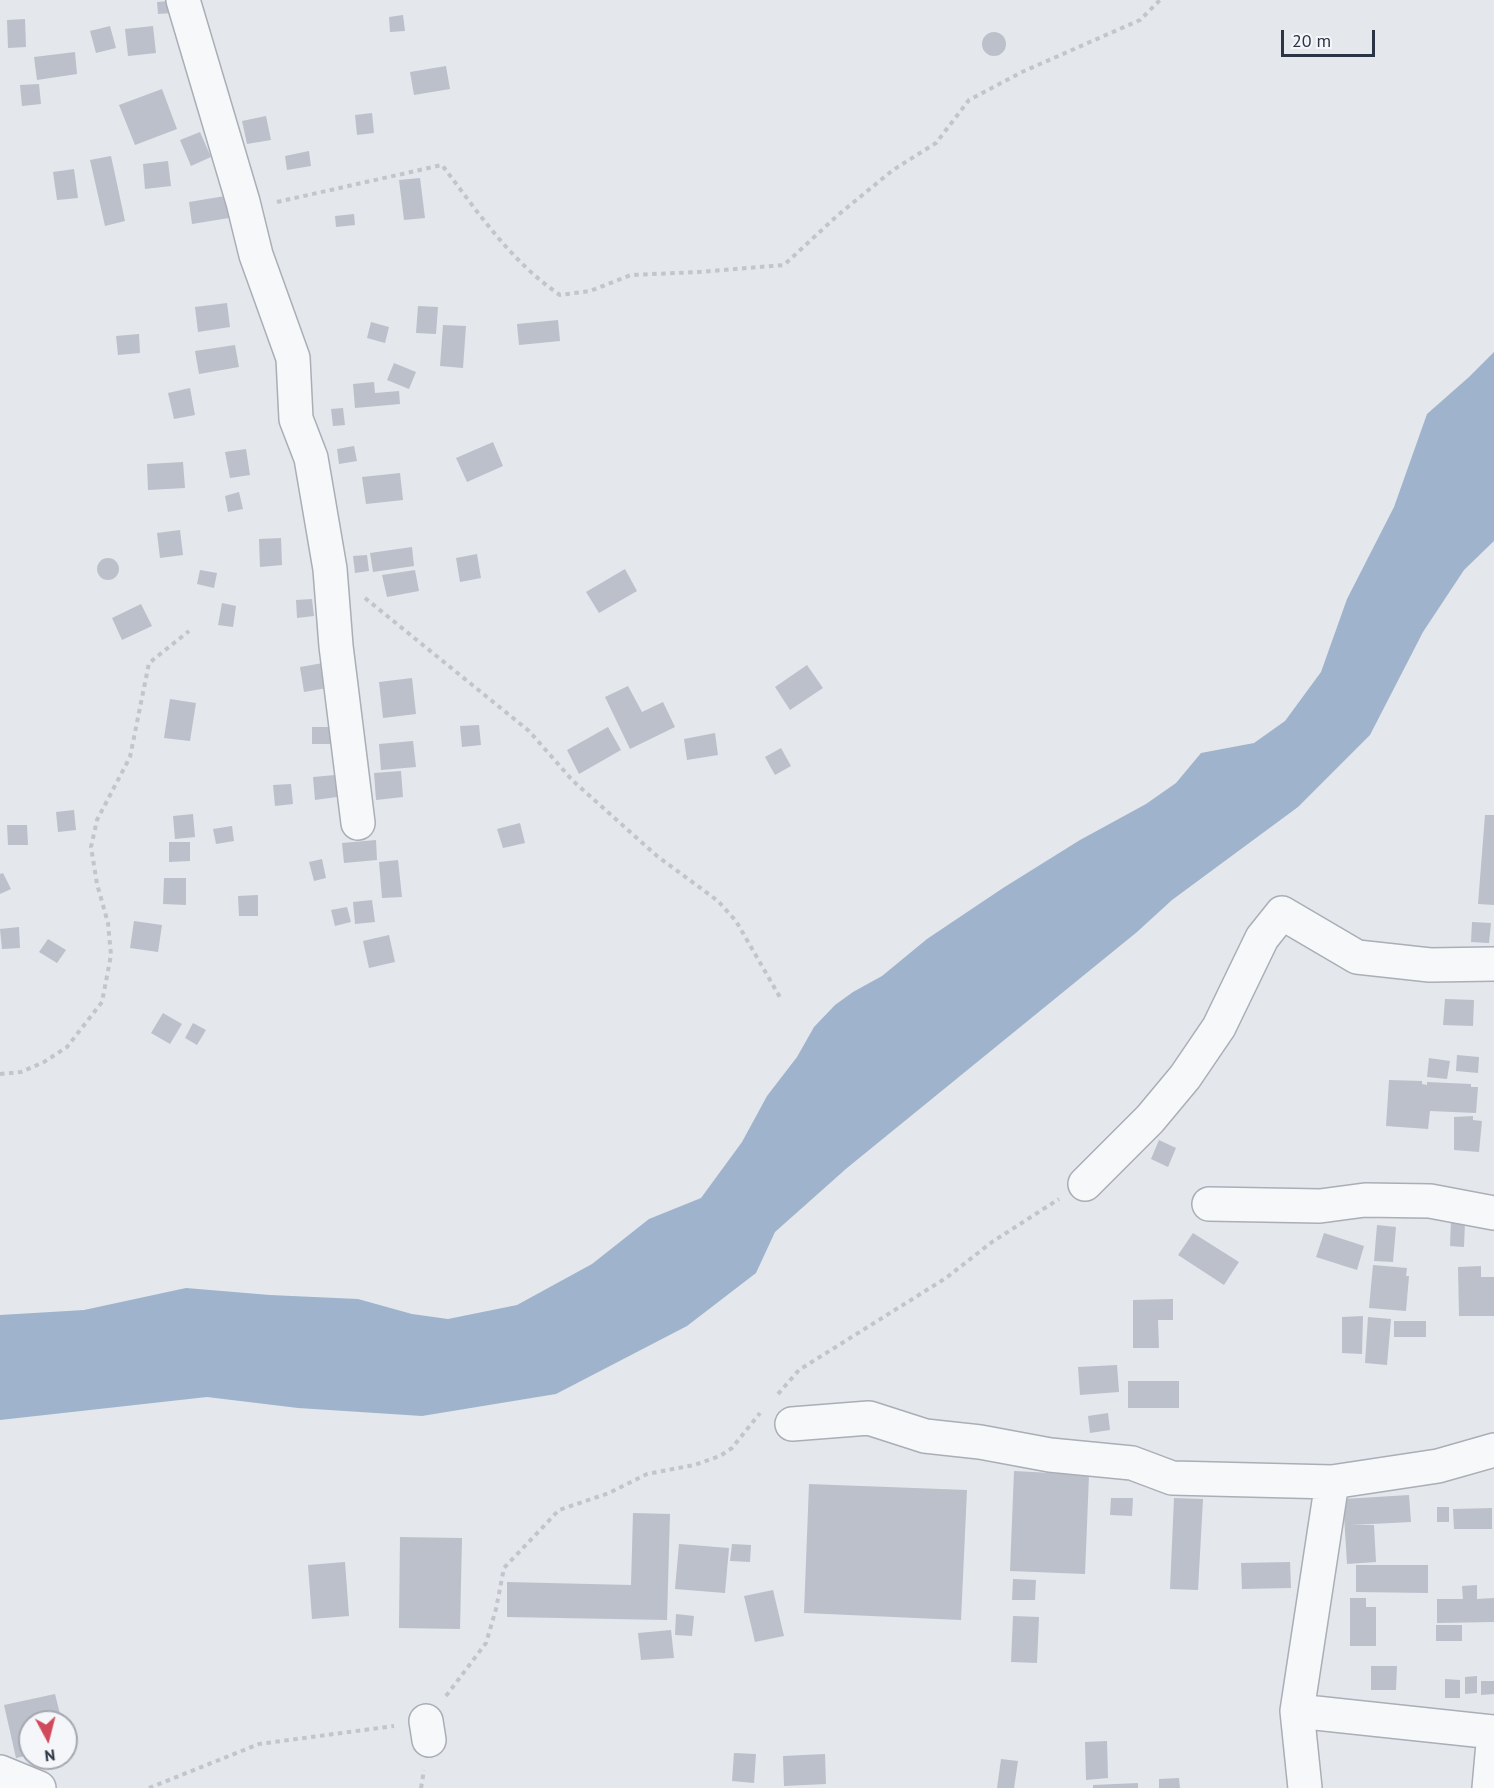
<!DOCTYPE html>
<html>
<head>
<meta charset="utf-8">
<style>
  body { margin:0 }
  #map { position:relative; width:1494px; height:1788px; overflow:hidden; background:#e4e7ec; font-family:"PT Sans",sans-serif }
  canvas { display:block }
  .north { position:absolute; left:18px; top:1710px; width:60px; height:60px; box-sizing:border-box; background:#f4f6f9; border:2px solid #a4a8b1; border-radius:50%; rotate:173deg; font-size:16px; font-weight:700; line-height:24px; text-align:center; color:#2b3445 }
  .north::after { content:''; display:block; margin:auto; width:21px; height:27px; background:#d1495b; clip-path:polygon(50% 0,100% 100%,50% 72%,0 100%) }
  .scale { position:absolute; left:1281px; top:30px; width:94px; height:27px; box-sizing:border-box; border:3px solid #2b3445; border-top:0; padding-left:8px; font-size:18px; line-height:21px; white-space:nowrap; color:#2b3445; -webkit-text-stroke:4px #f4f6f9; paint-order:stroke }
</style>
</head>
<body>
<div id="map">
<canvas width="1494" height="1788"></canvas>
<div class="north">N</div>
<div class="scale">20 m</div>
</div>
<script>
const g = document.querySelector('canvas').getContext('2d');
g.lineJoin = 'round';
function fill(path, color) {
  g.fillStyle = color;
  g.fill(path, 'evenodd');
}
function stroke(path, color, width, dash) {
  g.strokeStyle = color;
  g.lineWidth = width;
  g.lineCap = dash ? 'butt' : 'round';
  g.setLineDash(dash || []);
  g.stroke(path);
}
fill(new Path2D(`
  M1494 352V541L1464 570 1423 632 1370 735 1298 807 1172 900 1137 932 847 1168 775 1232 756 1273 687 1326 556 1394 422 1416 298 1408 207 1397 0 1420V1315L84 1310 186 1288 270 1295 358 1299 412 1314 448 1319 517 1305 592 1264 649 1219 701 1198 742 1142 767 1096 797 1057 814 1027 835 1005 853 992 882 976 927 939 1003 888 1080 840 1146 804 1176 783 1201 753 1254 743 1285 721 1321 672 1347 599 1394 507 1427 414 1469 377Z`), '#9fb4cc');
fill(new Path2D(`
  M171 1 172 13 158 14 157 2Z
  M403 15 405 31 390 32 389 17Z
  M25 19 26 47 8 48 7 20Z
  M110 26 116 48 96 53 90 31Z
  M153 26 156 53 128 56 125 29Z
  M982 44a12 12 0 1 1 24 0a12 12 0 1 1-24 0Z
  M75 52 77 74 37 80 34 57Z
  M446 66 450 89 414 95 410 72Z
  M39 84 41 104 22 106 20 85Z
  M162 89 177 129 135 145 119 105Z
  M372 113 374 133 357 135 355 115Z
  M266 116 271 140 247 144 242 121Z
  M200 132 211 157 191 166 180 140Z
  M309 151 311 166 287 170 285 156Z
  M111 156 125 221 105 226 90 160Z
  M168 161 171 186 145 189 143 164Z
  M74 169 78 198 57 200 53 172Z
  M420 178 425 218 404 220 399 180Z
  M225 196 229 218 192 224 189 202Z
  M354 214 355 225 336 227 335 216Z
  M227 303 230 327 198 332 195 307Z
  M418 306 438 307 436 334 416 333Z
  M558 320 560 341 519 345 517 324Z
  M371 322 389 327 385 343 367 338Z
  M443 325 466 326 463 368 440 366Z
  M139 334 140 353 118 355 116 336Z
  M235 345 239 367 199 374 195 351Z
  M394 363 416 372 409 389 387 380Z
  M374 382 375 393 399 391 400 404 355 408 353 384Z
  M190 388 195 415 174 419 168 393Z
  M343 408 345 425 333 426 331 409Z
  M493 442 503 466 467 482 456 458Z
  M354 446 357 461 339 464 337 449Z
  M246 449 250 475 230 478 225 452Z
  M183 462 185 488 148 490 147 464Z
  M400 473 403 500 366 504 362 477Z
  M239 492 243 509 228 512 225 496Z
  M180 530 183 555 160 558 157 533Z
  M281 538 282 565 260 567 259 539Z
  M412 547 414 566 373 572 370 553Z
  M477 554 481 578 460 582 456 558Z
  M367 555 369 571 355 573 353 556Z
  M97 569a11 11 0 1 1 22 0a11 11 0 1 1-22 0Z
  M625 569 637 591 599 613 586 592Z
  M200 570 217 573 214 588 197 584Z
  M415 570 419 591 387 597 382 575Z
  M312 599 314 616 297 618 296 600Z
  M222 603 236 606 233 627 218 625Z
  M141 604 152 626 122 640 112 618Z
  M323 663 327 688 304 692 300 667Z
  M807 665 823 688 790 710 775 687Z
  M412 678 416 714 383 718 379 682Z
  M628 686 642 712 663 702 675 727 630 749 605 697Z
  M170 699 196 703 190 741 164 738Z
  M479 725 481 745 462 747 460 726Z
  M312 727H331V744H312Z
  M608 727 621 750 579 774 567 750Z
  M715 733 718 755 687 760 684 739Z
  M413 741 416 767 381 770 379 744Z
  M781 748 791 766 775 775 765 757Z
  M401 771 403 797 376 800 374 773Z
  M335 775 337 797 315 800 313 777Z
  M291 784 293 804 275 806 273 785Z
  M74 810 76 830 58 832 56 812Z
  M193 814 195 837 175 839 173 816Z
  M1485 815H1494V905L1478 904Z
  M520 823 525 843 503 848 497 829Z
  M7 825H27L28 845H8Z
  M232 826 234 841 216 844 213 829Z
  M376 840 377 860 344 863 342 843Z
  M169 842H190V861L169 862Z
  M322 859 326 878 314 881 309 862Z
  M398 860 402 897 382 898 379 862Z
  M3 873 11 889 0 894V874Z
  M164 878H186V905L163 904Z
  M258 895V916H239L238 896Z
  M372 900 375 922 355 924 353 902Z
  M347 907 351 922 335 926 331 910Z
  M134 921 162 925 158 952 130 948Z
  M1472 922 1491 923 1489 943 1471 942Z
  M19 927 20 948 2 949 0 929Z
  M389 935 395 962 369 968 363 941Z
  M48 939 66 950 57 963 39 952Z
  M1445 999 1474 1000 1473 1026 1443 1025Z
  M163 1013 182 1024 170 1044 151 1033Z
  M193 1023 206 1030 197 1045 185 1038Z
  M1457 1055 1479 1057 1478 1073 1456 1071Z
  M1429 1058 1450 1061 1447 1079 1427 1077Z
  M1389 1080 1422 1081V1084L1427 1085V1082L1471 1084V1087H1478L1476 1113 1430 1111 1428 1129 1386 1126Z
  M1473 1116V1120L1482 1121 1479 1152 1454 1150V1117Z
  M1159 1140 1176 1148 1168 1167 1151 1159Z
  M1451 1220 1465 1221 1464 1247 1450 1246Z
  M1377 1225 1396 1227 1393 1262 1374 1261Z
  M1193 1233 1239 1262 1224 1285 1178 1255Z
  M1324 1233 1364 1246 1357 1270 1316 1257Z
  M1373 1265 1407 1268 1406 1276H1409L1406 1311 1369 1308Z
  M1481 1266V1277H1494V1316H1459L1458 1267Z
  M1173 1299V1320H1158L1159 1348H1133V1300Z
  M1363 1316 1362 1354 1342 1353V1317Z
  M1368 1317 1391 1319 1387 1365 1365 1363Z
  M1394 1321H1426V1337H1394Z
  M1117 1365 1119 1392 1080 1395 1078 1367Z
  M1128 1381H1179V1408H1128Z
  M1108 1413 1110 1430 1090 1433 1088 1416Z
  M1014 1471 1089 1475 1085 1574 1010 1571Z
  M809 1484 967 1490 961 1620 804 1613Z
  M1409 1495 1411 1522 1352 1525H1374L1376 1562 1347 1564 1343 1499Z
  M1111 1498H1133L1132 1516 1110 1515Z
  M1174 1498 1203 1499 1198 1590 1170 1589Z
  M1437 1507H1449V1522H1437Z
  M1492 1508V1529H1454L1453 1509Z
  M633 1513 670 1514 667 1620 507 1617V1582L631 1585Z
  M400 1537 462 1538 460 1629 399 1628Z
  M679 1544 729 1548 725 1593 675 1589Z
  M732 1544 751 1545 750 1562 730 1561Z
  M345 1562 349 1616 312 1619 308 1565Z
  M1290 1562 1291 1588 1242 1589 1241 1563Z
  M1356 1565H1428V1593L1356 1592Z
  M1013 1579 1036 1580 1035 1600H1012Z
  M1477 1585V1599L1494 1598V1622L1437 1623V1599H1463L1462 1586Z
  M773 1590 784 1636 755 1642 744 1596Z
  M1350 1598H1366V1607H1376V1646H1350Z
  M676 1614 694 1616 692 1636 675 1635Z
  M1013 1616 1039 1617 1037 1663 1011 1662Z
  M1436 1625H1462V1641H1436Z
  M671 1630 674 1658 641 1660 638 1633Z
  M1371 1666H1397L1396 1690H1371Z
  M1477 1676V1693L1465 1694V1677Z
  M1445 1679 1460 1680V1698H1445Z
  M1481 1681H1494V1694L1481 1695Z
  M55 1694 62 1722H30V1755L16 1758 4 1705Z
  M1107 1741 1108 1778 1086 1780 1085 1742Z
  M734 1753 756 1754 754 1783 732 1781Z
  M825 1754 826 1784 784 1786 783 1756Z
  M1001 1759 1018 1761 1014 1788H997Z
  M1179 1778 1180 1788H1159V1779Z
  M1138 1783V1788H1093V1785Z`), '#bbc0ca');
const minor = new Path2D(`
  M183 0 243 202 256 255 293 358 296 419 311 458 330 569 336 646 358 823
  M1085 1184 1150 1119 1185 1077 1219 1027 1262 938 1282 913 1357 957 1430 965 1494 964
  M1209 1204 1320 1206 1365 1200 1430 1201 1494 1213
  M792 1424 869 1418 925 1436 980 1442 1050 1455 1132 1463 1172 1478 1332 1482
  M1297 1711 1305 1788
  M426 1721 429 1740
  M0 1772 39 1788
  M1489 1788 1494 1732 1297 1711 1332 1482 1438 1466 1494 1450`);
stroke(minor, '#a9aeb7', 36);
stroke(new Path2D(`
  M277 202 442 165C477 211 511 262 560 295L590 291 631 275 699 272 784 265 838 215 893 170 936 143 969 100 1022 72 1140 20 1160 0
  M365 598 529 731 573 781 657 856 718 901 736 921 781 999
  M0 1074 21 1072 44 1062 67 1047 102 1002 111 955 108 923 97 884 91 847 97 820 130 757 149 663 189 631
  M778 1394 799 1370 946 1278 992 1242 1059 1199
  M446 1696 486 1643 496 1609 504 1568 559 1510 609 1493 647 1474 694 1465 720 1456 732 1448 760 1413
  M149 1788 259 1744 394 1726
  M421 1788 424 1770`), '#c2c5cb', 4, [4.5, 4.5]);
stroke(minor, '#f7f8fa', 33);
</script>
</body>
</html>
